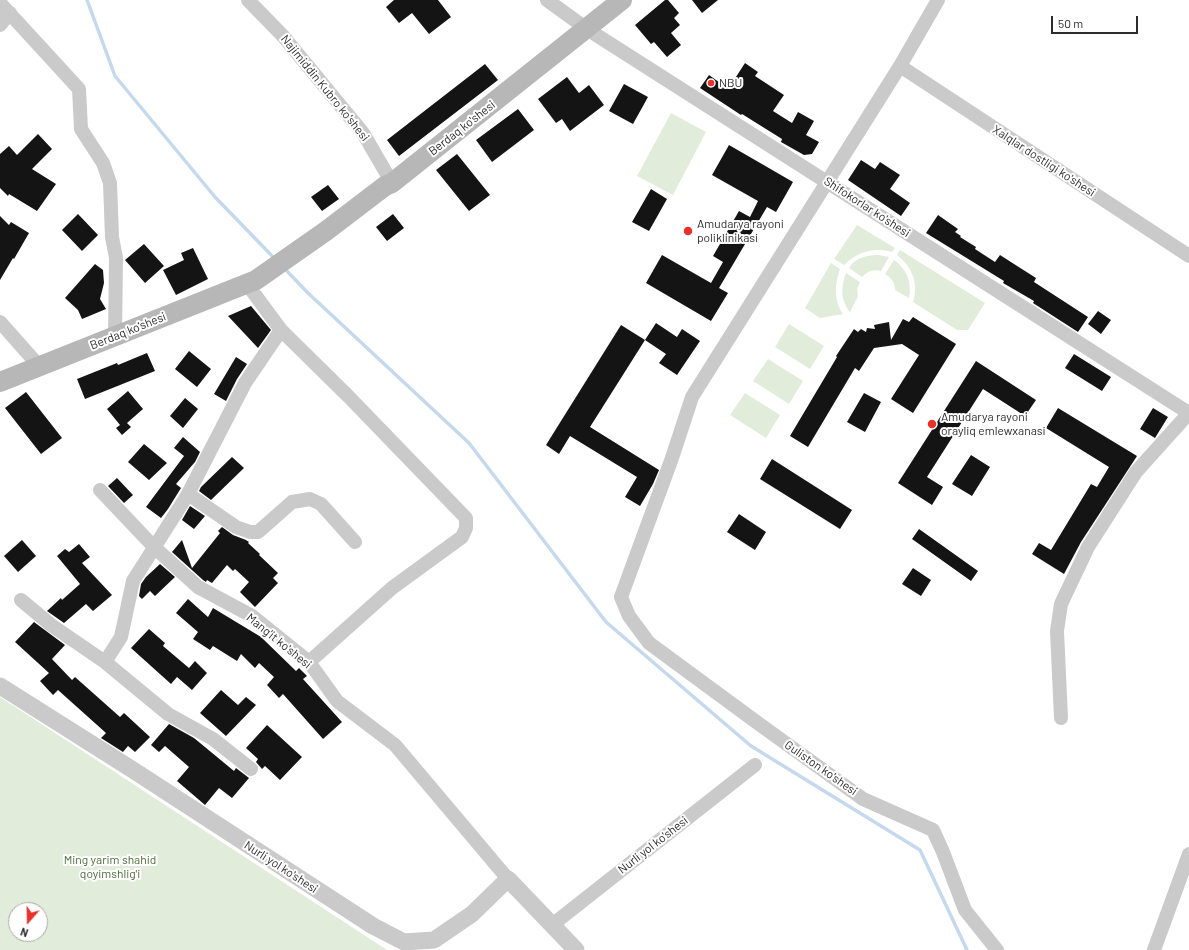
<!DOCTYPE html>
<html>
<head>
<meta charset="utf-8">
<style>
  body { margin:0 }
  #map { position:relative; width:1189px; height:950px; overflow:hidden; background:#fff; font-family:Barlow,sans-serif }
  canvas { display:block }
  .north { position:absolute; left:8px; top:902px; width:40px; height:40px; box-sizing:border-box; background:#fff; border:1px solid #ababab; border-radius:50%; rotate:200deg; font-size:11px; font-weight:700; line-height:16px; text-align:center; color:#2d2d2d }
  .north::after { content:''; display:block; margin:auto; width:14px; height:18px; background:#ea302a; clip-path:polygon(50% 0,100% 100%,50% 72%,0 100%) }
  .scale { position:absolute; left:1051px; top:16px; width:87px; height:18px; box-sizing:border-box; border:2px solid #2d2d2d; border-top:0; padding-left:5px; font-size:12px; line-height:14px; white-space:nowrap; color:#2d2d2d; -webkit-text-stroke:3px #fff; paint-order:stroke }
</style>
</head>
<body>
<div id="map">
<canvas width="1189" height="950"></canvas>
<div class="north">N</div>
<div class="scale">50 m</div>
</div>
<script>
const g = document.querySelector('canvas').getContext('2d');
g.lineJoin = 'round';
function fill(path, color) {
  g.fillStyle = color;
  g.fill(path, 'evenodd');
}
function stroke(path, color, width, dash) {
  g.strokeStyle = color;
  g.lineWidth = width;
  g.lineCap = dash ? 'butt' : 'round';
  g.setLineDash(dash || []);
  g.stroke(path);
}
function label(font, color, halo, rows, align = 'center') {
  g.font = font + ' Barlow,sans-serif';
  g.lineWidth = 4;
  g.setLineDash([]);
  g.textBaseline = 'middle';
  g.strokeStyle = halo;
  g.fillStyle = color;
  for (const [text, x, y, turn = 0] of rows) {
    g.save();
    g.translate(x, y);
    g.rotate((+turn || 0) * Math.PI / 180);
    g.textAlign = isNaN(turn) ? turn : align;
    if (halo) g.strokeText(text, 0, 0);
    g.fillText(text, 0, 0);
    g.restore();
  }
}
fill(new Path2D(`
  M671 113 706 132 673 195 637 176Z
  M857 225 895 248 892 252C872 247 858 252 844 265L834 259Z
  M900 250 985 303 968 330H957L913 302C919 284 912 266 897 255Z
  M878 255 889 257 881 271C873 269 868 271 862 277L849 268C855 258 866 255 878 255Z
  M894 260C907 269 912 283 909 298L895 290C895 282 891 278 885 274Z
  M831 263 840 269C835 285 833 300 843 314L820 318 805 308Z
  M846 273 860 282 857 289 858 296 850 312C840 300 841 286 846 273Z
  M789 324 824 346 810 369 775 347Z
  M768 359 803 381 789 404 753 381Z
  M745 393 780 415 766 438 730 415Z
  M0 697 387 950H0ZM16 910H40V934H16Z`), '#e2ecda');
stroke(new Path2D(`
  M87 0 115 76 215 197 275 259
  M284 268 308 293 469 443 606 622 751 746 920 850 967 950`), '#c6d9ec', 3.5);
fill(new Path2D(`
  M394 0H438L451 17 429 34 412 13 399 23 386 7Z
  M665 0H668L679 13 674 18 680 25 671 33 681 45 667 57 654 42 651 44 635 25Z
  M692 0H718L702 13Z
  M745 63 758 72 755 76 784 95 773 111 792 123 798 112 814 121 806 135 819 142 812 154 804 155 781 142 782 139 742 114 741 115 700 88 709 75 723 85 729 77 734 80Z
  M485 64 498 80 399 156 387 140Z
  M567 77 579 93 589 85 604 105 570 131 562 119 556 123 538 99Z
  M624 84 648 97 633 124 609 111Z
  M518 109 534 130 492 162 476 140Z
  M38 134 52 149 32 169 56 184 37 211 9 194 8 196 0 188V154L9 146 17 155Z
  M729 145 793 182 776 212 767 207 719 288 728 293 711 321 646 283 662 255 711 283 723 262 713 256 739 211 750 217 758 201 712 175Z
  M457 154 490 195 469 211 436 170Z
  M861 160 875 169 880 162 900 175 890 189 910 203 901 216 848 180Z
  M328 185 339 199 322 211 311 197Z
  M651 189 667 199 649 231 632 222Z
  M78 214 98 235 82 251 62 230Z
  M393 214 404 228 387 241 376 227Z
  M938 215 958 229 955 232 961 236 960 237 976 247 975 249 995 262 1000 255 1014 264 1036 278 1034 282 1088 317 1078 332 1033 303 1034 301 1003 283 1004 281 926 233Z
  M0 216 9 225 11 222 29 233 14 259 13 258 0 280Z
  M144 244 164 266 145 283 125 260Z
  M193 248 208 279 176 295 163 270 184 260 181 253Z
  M95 264 103 270 104 283 100 299 106 309 82 319 78 310 65 298Z
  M251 306 271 330 258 348 228 316Z
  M1098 311 1111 320 1101 334 1088 324Z
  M913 317 956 344 913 413 891 399 919 355 902 344 874 348 859 371 855 368 808 447 790 436 837 357 836 356 854 329 858 332 861 329 866 332 867 328 875 329 874 325 889 322 891 340 903 319 909 322Z
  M656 323 677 337 682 329 700 341 677 375 659 363 666 354 645 340Z
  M621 325 645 340 590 427 659 470 653 484 640 506 625 497 637 477 570 436 559 454 546 445Z
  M189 351 211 369 197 387 175 369Z
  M147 353 155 371 85 399 77 379 117 363 118 365Z
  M1074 354 1111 377 1102 391 1065 368Z
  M236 357 247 364 237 379 226 401 214 394Z
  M976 361 1036 400 1025 416 983 389 927 477 943 487 932 505 898 483Z
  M128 391 143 409 127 423 131 427 122 435 116 428 120 425 107 409Z
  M26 392 62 438 41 454 5 408Z
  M864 393 881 402 865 432 847 422Z
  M185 398 198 409 183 428 170 416Z
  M1058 408 1137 456 1081 542 1064 574 1032 554 1039 543 1051 550 1091 484 1097 487 1109 467 1046 428Z
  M1153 408 1168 417 1155 438 1140 429Z
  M183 437 200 452 195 462 176 484 181 488 168 509 161 518 146 507 184 456 174 448Z
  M144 444 167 463 149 480 128 462Z
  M971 455 990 467 972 496 952 484Z
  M232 457 244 468 211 500 199 491 201 487Z
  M772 459 852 510 840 529 760 479Z
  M117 478 133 495 124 503 108 486Z
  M190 506 205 516 194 529 182 520Z
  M739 514 766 532 755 550 727 532Z
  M222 527 233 535 246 540 249 542 248 543 260 554 259 555 278 573 273 578 278 583 255 607 240 592 249 582 235 569 233 571 227 565 212 583 207 580 206 582 203 580 172 552 182 540 192 568 220 533 218 531Z
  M919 529 978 571 971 581 912 539Z
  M22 540 36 556 18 572 4 556Z
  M79 544 90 557 82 563 112 595 93 611 86 604 64 623 47 611 61 598 62 600 80 584 57 556 65 549 69 552Z
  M160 564 175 577 155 596 150 591 142 599 139 596 141 584 146 577Z
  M913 568 931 580 921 596 902 584Z
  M188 599 208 617 213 608 261 637 296 671 299 668 307 676 303 679 342 722 323 739 283 694 279 698 267 685 274 677 259 663 255 668 241 654 237 661 213 646 210 650 193 639 198 632 176 613Z
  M34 622 65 645 52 659 72 680 75 677 120 717 124 713 150 737 135 752 128 746 123 752 101 738 106 733 58 690 53 695 40 681 49 673 15 642Z
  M149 629 165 643 163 646 189 668 195 661 207 673 192 690 177 677 171 684 131 648Z
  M221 690 238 705 246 697 256 705 226 736 200 713Z
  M169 724 194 738 234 771 236 768 249 778 232 798 219 788 205 805 177 781 189 767 165 746 159 752 151 745Z
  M267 725 302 757 280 780 265 766 262 769 256 762 258 759 246 748Z`), '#141414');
stroke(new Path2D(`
  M248 0 283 36 363 133 392 183
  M547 0 587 29 1189 413
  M938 0 900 66 692 397 672 458 621 597 629 616 649 643 755 721 863 799 933 830 943 852 965 910 997 950
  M0 3 79 89 81 129 103 163 110 183 112 237 116 258 115 336
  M0 25 10 13
  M900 66 1189 256
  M247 284 281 330 349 397 466 518V528L462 537 392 588 309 662
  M0 322 39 366
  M100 490 154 547 198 587 252 616 309 662 337 701 395 745 508 879
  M188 494 236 527 250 532H258L292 502 310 499 321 504 355 542
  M21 600 51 625 105 662 168 714 213 739 251 769
  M105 662 121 637 133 581 188 494 245 383 281 330
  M1061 718 1057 631 1061 604 1088 547 1136 472 1189 413
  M552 925 755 765
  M1154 950 1189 854`), '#cacaca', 14);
stroke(new Path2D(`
  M0 686 133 770 373 926 404 942 434 940 472 914 508 879 576 950`), '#cacaca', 17);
stroke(new Path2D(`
  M0 382 256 280 326 231 385 186 392 183 622 0`), '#b7b7b7', 20);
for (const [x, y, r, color] of [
  [711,83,4,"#ea302a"],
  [688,231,5,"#ea302a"],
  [932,424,5,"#ea302a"]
]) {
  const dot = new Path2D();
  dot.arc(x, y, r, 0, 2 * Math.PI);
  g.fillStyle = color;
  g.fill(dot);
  stroke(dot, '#fff', 1.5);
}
label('12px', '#2d2d2d', '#fff', [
  ["NBU",719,83],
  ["Amudarya rayoni",697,224],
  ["poliklinikasi",697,238],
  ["Amudarya rayoni",941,417],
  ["orayliq emlewxanasi",941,431]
], 'left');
label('12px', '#2d2d2d', '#fff', [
  ["Najimiddin Kubro ko'shesi",325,88,51],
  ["Berdaq ko'shesi",462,128,-38],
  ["Xalqlar dostligi ko'shesi",1044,161,33],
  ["Shifokorlar ko'shesi",867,207,33],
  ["Berdaq ko'shesi",128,331,-22],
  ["Mang'it ko'shesi",279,641,39],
  ["Guliston ko'shesi",821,768,35],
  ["Nurli yol ko'shesi",653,845,-38],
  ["Nurli yol ko'shesi",281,867,33]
]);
label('12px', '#4b6a3a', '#fff', [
  ["Ming yarim shahid",110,860],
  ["qoyimshlig'i",110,874]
]);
</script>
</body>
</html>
